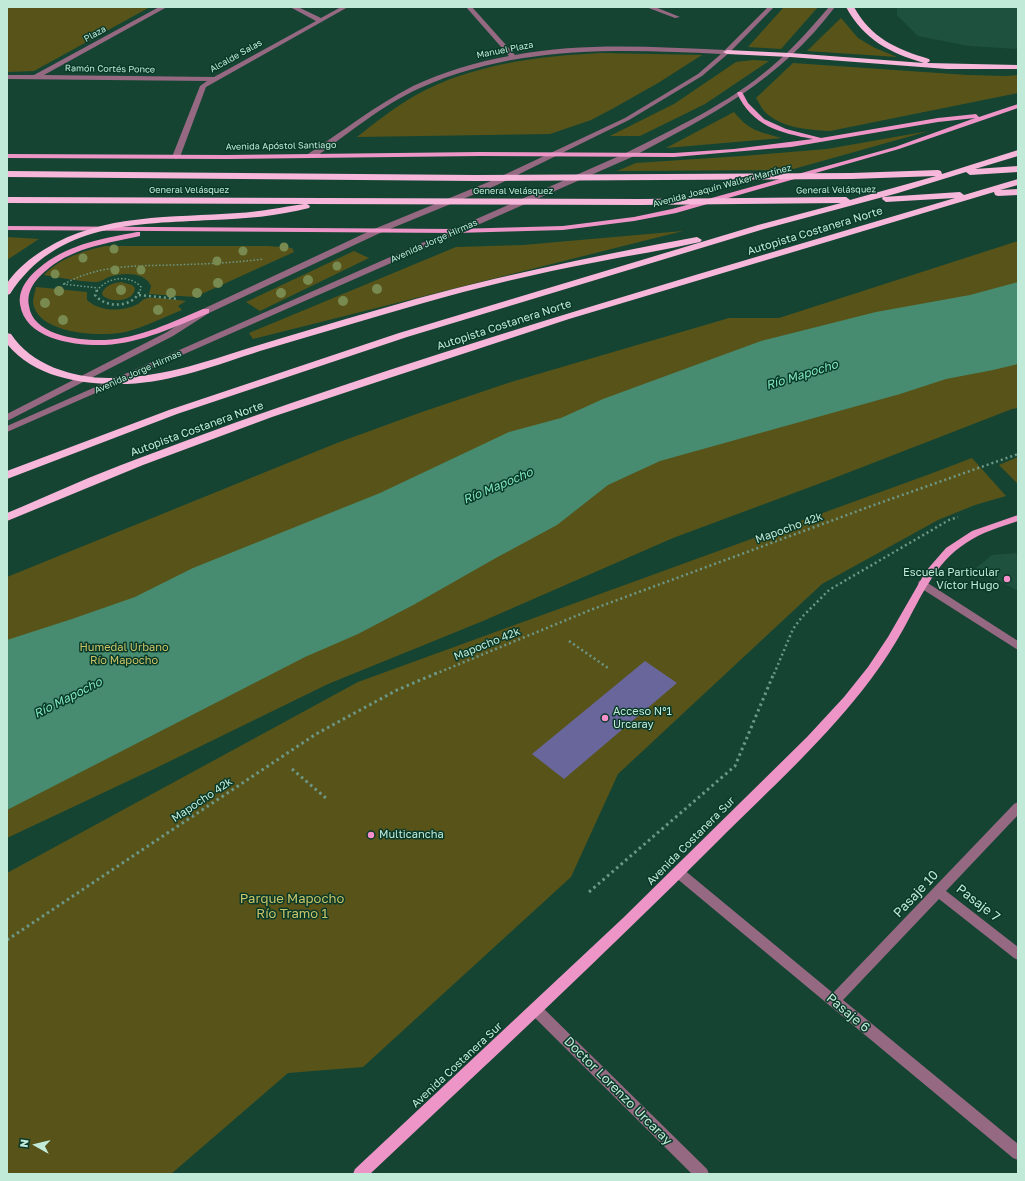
<!DOCTYPE html>
<html>
<head>
<meta charset="utf-8">
<style>
  body { margin:0 }
  #map { position:relative; width:1025px; height:1181px; overflow:hidden; background:#164433; font-family:"Golos Text",sans-serif }
  canvas { display:block }
  .frame { position:absolute; inset:0; border:8px solid #c2ead8; pointer-events:none }
  .north { position:absolute; left:16px; top:1125px; width:40px; height:40px; -webkit-text-stroke:3px #093929; paint-order:stroke; rotate:278deg; font-size:11px; font-weight:700; line-height:16px; text-align:center; color:#c2ead8 }
  .north::after { content:''; display:block; margin:auto; width:14px; height:18px; background:#c2ead8; clip-path:polygon(50% 0,100% 100%,50% 72%,0 100%) }
</style>
</head>
<body>
<div id="map">
<canvas width="1025" height="1181"></canvas>
<div class="frame"></div>
<div class="north">N</div>
</div>
<script>
const g = document.querySelector('canvas').getContext('2d');
g.lineJoin = 'round';
function fill(path, color) {
  g.fillStyle = color;
  g.fill(path, 'evenodd');
}
function stroke(path, color, width, dash) {
  g.strokeStyle = color;
  g.lineWidth = width;
  g.lineCap = dash ? 'butt' : 'round';
  g.setLineDash(dash || []);
  g.stroke(path);
}
function label(font, color, halo, rows, align = 'center') {
  g.font = font + ' "Golos Text",sans-serif';
  g.lineWidth = 3;
  g.setLineDash([]);
  g.textBaseline = 'middle';
  g.strokeStyle = halo;
  g.fillStyle = color;
  for (const [text, x, y, turn = 0] of rows) {
    g.save();
    g.translate(x, y);
    g.rotate((+turn || 0) * Math.PI / 180);
    g.textAlign = isNaN(turn) ? turn : align;
    if (halo) g.strokeText(text, 0, 0);
    g.fillText(text, 0, 0);
    g.restore();
  }
}
fill(new Path2D(`
  M897 7H1018V49L969 46 918 36 897 15Z
  M1018 553V591L976 568 992 555Z`), '#1e513e');
fill(new Path2D(`
  M7 7H150L34 71 7 72Z
  M784 7H818L781 49 748 47Z
  M841 18 858 38 875 48 897 57 807 51Z
  M601 53 702 55 658 83 612 109 591 120 550 134 357 137C376 122 395 107 416 95 472 64 539 56 601 53Z
  M753 60 769 61 705 104 640 136H610L674 104 736 62Z
  M793 63 967 75 1006 76 1018 75V93L830 131C809 130 781 128 765 112 761 108 759 102 756 98Z
  M734 112C749 131 760 132 782 138L666 148Z
  M929 131 790 170 617 171 636 163 742 156 827 149Z
  M683 231 253 339 249 333 456 247 523 245Z
  M7 237 39 239 7 260Z
  M1018 241V408L1012 409 829 480 673 538 483 621 328 684 158 767 7 838V577L337 443 419 413 511 382 729 318H779Z
  M105 246H268L292 248 294 252 195 297 149 294 151 286C144 271 122 273 109 277 104 279 99 283 94 282 78 281 61 278 44 275 60 258 83 251 105 246Z
  M354 251 369 258 260 311 246 302Z
  M121 282 132 285 135 288C134 302 112 303 103 296L102 293C106 285 113 283 121 282Z
  M36 287 87 292V300C100 312 122 312 138 304 141 302 144 298 148 298 160 297 174 300 186 301L178 306 182 310C164 317 145 327 125 332 102 337 37 335 33 302 33 298 35 292 36 287Z
  M1018 457V484L999 465Z
  M972 458 1006 496 975 505 938 520 822 584 618 774 571 877 363 1067 288 1073 171 1174H7V873L358 682 930 474Z`), '#585419');
fill(new Path2D(`
  M1018 282V364L993 370 946 379 900 394 660 461 608 485 557 525 494 559 415 604 358 634 305 657 7 810V640L72 619 135 597 193 568 380 493 509 432 561 418 603 399 761 341 876 312 970 295Z`), '#478c70');
fill(new Path2D(`
  M645 661 677 683 564 779 532 754Z`), '#69669c');
stroke(new Path2D(`
  M63 284 98 288
  M64 284C98 265 134 266 172 265 203 264 233 263 264 259
  M97 291C106 277 130 274 141 287L140 291`), '#6d9887', 1.5, [1.5, 2]);
stroke(new Path2D(`
  M97 290 95 295C106 309 134 308 140 290
  M139 295 178 299
  M569 641 608 668
  M435 674 593 609 874 505 1018 454
  M774 674 793 629 802 617 829 590 949 520 958 517`), '#6d9887', 2.5, [2, 3]);
stroke(new Path2D(`
  M292 769 327 799
  M589 892 735 766 774 673
  M7 940 316 734 397 690 437 673`), '#6d9887', 3, [2.5, 3.5]);
fill(new Path2D(`
  M159 7H167L44 75 214 77 316 21 290 7H298L321 18 341 7H348L206 87 180 157 176 159 172 157 200 86 207 81 7 79V75H34Z
  M466 7H472L515 55C584 42 655 47 725 50L768 7H774L729 53 702 76 629 120 497 185 380 233 209 313 173 336 7 421V414L167 332 203 309 374 229 491 181 625 118 698 74 721 54C619 49 516 45 420 88 382 105 348 134 314 158H308V154C343 131 376 105 413 86 443 72 476 62 509 56Z
  M646 7H655L680 17 675 18Z
  M829 7H835C778 82 713 114 632 157L7 432V426L626 153C675 128 728 104 770 68 792 50 810 29 829 7Z
  M923 580 1018 641V650L919 587 918 584 919 581Z
  M1018 802V815L946 891 1018 947V960L1014 958 939 899 843 1000 1018 1144V1160L1013 1158 675 877 673 873 675 869 679 868 683 869 833 993 1014 804Z
  M535 1003 540 1005 707 1169 709 1174H692L530 1013 529 1009 530 1005Z`), '#956981');
fill(new Path2D(`
  M738 92H742L748 103 764 119 786 129 821 138 938 118 976 114 979 117 1018 104V108L899 149 676 213 634 221 563 230 455 233 7 230V226L455 229 563 226 634 217 672 209 895 147 975 118 938 122 791 147 674 157 480 156 227 159 7 158V154L227 155 480 152 674 153 734 149 813 139C780 133 752 126 737 93Z
  M137 232H140V236C109 243 75 247 49 268 37 278 26 289 29 306 33 336 81 341 105 340 140 338 172 322 203 309H209V313C176 326 142 343 105 345 76 346 25 340 20 304 18 287 31 274 44 264 70 244 105 238 137 232Z
  M1018 515V521C1000 527 982 532 966 543 935 563 921 597 904 628 894 646 883 663 871 679 827 738 769 790 717 842 604 955 487 1064 370 1174H353L355 1169 623 918 807 737 844 697 868 667 888 637 926 571 946 548 972 531Z`), '#ed95c7');
fill(new Path2D(`
  M846 7H854C871 38 896 49 929 59L930 61 927 63 1018 65V69H947L790 57 727 54 723 52 727 50 790 53 924 63C890 53 864 40 846 7Z
  M1018 150V156L975 169 1018 166V172L970 175 966 172 898 193 764 229 407 337 177 414 7 479V471L169 410 399 333 758 225 841 203 641 205 307 204 310 206 309 208C278 216 244 219 212 220 136 224 57 222 10 294L7 295V283C17 269 30 258 45 249 103 213 172 218 238 213 260 212 282 207 304 204L7 203V197L641 199 846 197 850 200 936 176 852 179 476 181 7 177V171L476 175 852 173 938 170 941 171 942 174Z
  M1018 179V185L1000 190 1018 189V195L998 196 995 195 994 192 569 319 368 385 272 417 143 465 7 521V513C50 495 93 475 137 459 405 357 681 280 955 198L886 202 882 199 883 197 960 192 964 195Z
  M697 237 702 240 700 242C666 250 631 255 597 262 538 273 479 287 420 304 367 319 314 335 260 351 217 365 173 382 127 384 86 385 35 379 7 344V333L11 334C31 365 73 378 109 378 158 378 203 363 249 348 292 335 334 322 377 310 482 279 589 257 697 237Z`), '#f7b7da');
g.fillStyle = '#788a50';
for (const [x, y, r] of [
  [284,247,4.5],
  [114,249,4.5],
  [243,251,4.5],
  [83,258,4.5],
  [217,261,4.5],
  [337,266,4.5],
  [115,270,4.5],
  [141,270,4.5],
  [55,274,4.5],
  [308,280,5],
  [218,283,5],
  [377,289,5],
  [121,290,5],
  [59,291,5],
  [171,293,5],
  [197,293,5],
  [281,293,5],
  [343,301,5],
  [45,303,5],
  [158,310,5],
  [63,320,5]
]) {
  g.beginPath();
  g.arc(x, y, r, 0, 2 * Math.PI);
  g.fill();
}
for (const [x, y, r, color] of [
  [1007,579,4,"#f890cc"],
  [605,718,4,"#f890cc"],
  [371,835,4,"#f890cc"]
]) {
  const dot = new Path2D();
  dot.arc(x, y, r, 0, 2 * Math.PI);
  g.fillStyle = color;
  g.fill(dot);
  stroke(dot, '#093929', 1.5);
}
label('9px', '#c2ead8', '#093929', [
  ["Plaza",95,34,-29],
  ["Manuel Plaza",505,50,-11],
  ["Alcalde Salas",236,56,-29],
  ["Ramón Cortés Ponce",110,69,1],
  ["Avenida Apóstol Santiago",281,146,-1],
  ["Avenida Joaquín Walker Martínez",722,186,-15],
  ["General Velásquez",189,190],
  ["General Velásquez",836,190,-1],
  ["General Velásquez",513,191],
  ["Avenida Jorge Hirmas",434,241,-24],
  ["Avenida Jorge Hirmas",138,372,-24]
]);
label('11px', '#c2ead8', '#093929', [
  ["Autopista Costanera Norte",815,231,-17],
  ["Autopista Costanera Norte",504,325,-18],
  ["Autopista Costanera Norte",197,429,-20],
  ["Mapocho 42k",789,528,-20],
  ["Mapocho 42k",487,644,-22],
  ["Mapocho 42k",202,800,-34],
  ["Avenida Costanera Sur",691,841,-45],
  ["Avenida Costanera Sur",457,1065,-43]
]);
label('11px', '#c2ead8', '#093929', [
  ["Escuela Particular",999,573,"right"],
  ["Víctor Hugo",999,586,"right"],
  ["Acceso N°1",613,712],
  ["Urcaray",613,725],
  ["Multicancha",379,835]
], 'left');
label('11px', '#c9c368', '#093929', [
  ["Humedal Urbano",124,648],
  ["Río Mapocho",124,661]
]);
label('italic 12px', '#80e6bd', '#093929', [
  ["Río Mapocho",802,375,-17],
  ["Río Mapocho",498,486,-23],
  ["Río Mapocho",68,698,-27]
]);
label('13px', '#c2ead8', '#093929', [
  ["Pasaje 10",916,894,-47],
  ["Pasaje 7",978,903,38],
  ["Pasaje 6",848,1013,40],
  ["Doctor Lorenzo Urcaray",618,1091,45]
]);
label('13px', '#c9c368', '#093929', [
  ["Parque Mapocho",292,899],
  ["Río Tramo 1",292,914]
]);
</script>
</body>
</html>
